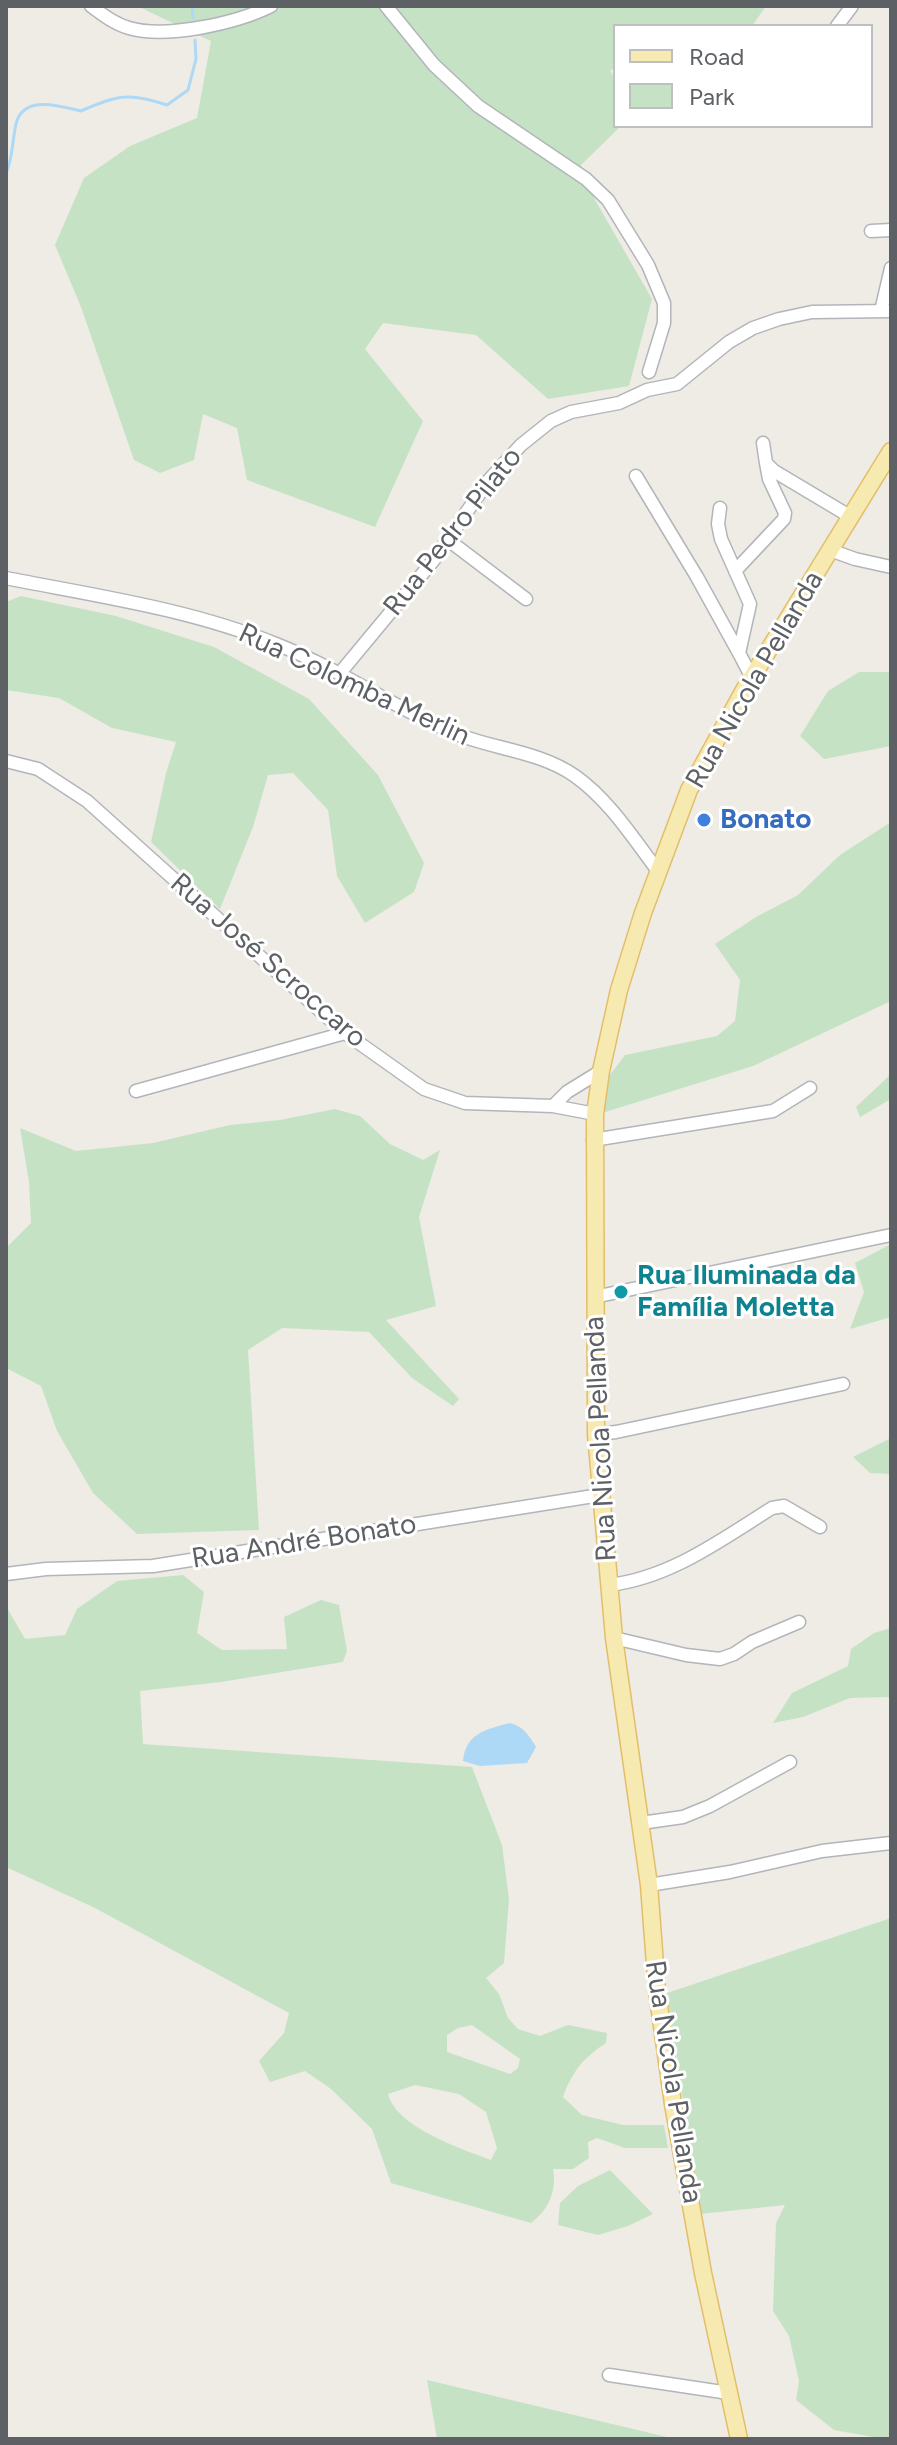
<!DOCTYPE html>
<html>
<head>
<meta charset="utf-8">
<style>
  body { margin:0 }
  #map { position:relative; width:897px; height:2445px; overflow:hidden; background:#eeece5; font-family:Figtree,sans-serif }
  canvas { display:block }
  .frame { position:absolute; inset:0; border:8px solid #5d6064; pointer-events:none }
  .legend { position:absolute; left:613px; top:24px; width:260px; height:104px; box-sizing:border-box; background:#fff; border:2px solid #bebfc1; margin:0; padding:10px 14px; list-style:none; font-size:24px; color:#5d6064 }
  .legend li { display:flex; align-items:center; gap:16px; height:40px }
  .legend b { width:40px; border:2px solid #bebfc1 }
</style>
</head>
<body>
<div id="map">
<canvas width="897" height="2445"></canvas>
<div class="frame"></div>
<ul class="legend">
<li><b style="height:10px;background:#f7eab1"></b>Road</li>
<li><b style="height:22px;background:#c5e3c4"></b>Park</li>
</ul>
</div>
<script>
const g = document.querySelector('canvas').getContext('2d');
g.lineJoin = 'round';
function fill(path, color) {
  g.fillStyle = color;
  g.fill(path, 'evenodd');
}
function stroke(path, color, width, dash) {
  g.strokeStyle = color;
  g.lineWidth = width;
  g.lineCap = dash ? 'butt' : 'round';
  g.setLineDash(dash || []);
  g.stroke(path);
}
function label(font, color, halo, rows, align = 'center') {
  g.font = font + ' Figtree,sans-serif';
  g.lineWidth = 6;
  g.setLineDash([]);
  g.textBaseline = 'middle';
  g.strokeStyle = halo;
  g.fillStyle = color;
  for (const [text, x, y, turn = 0] of rows) {
    g.save();
    g.translate(x, y);
    g.rotate((+turn || 0) * Math.PI / 180);
    g.textAlign = isNaN(turn) ? turn : align;
    if (halo) g.strokeText(text, 0, 0);
    g.fillText(text, 0, 0);
    g.restore();
  }
}
fill(new Path2D(`
  M137 6H766L752 26H615V67L610 71 615 78V126H621L581 165 594 198 652 299 629 386 548 399 476 335 383 323 365 349 423 421 375 527 247 480 237 428 203 414 194 460 160 473 134 460 81 307 55 245 84 178 130 146 197 118 211 41Z
  M21 596 116 616 214 647 309 699 378 775 424 863 414 892 365 923 337 876 328 810 293 773 268 775 253 827 220 909 151 842 166 773 176 742 112 728 59 698 6 690V602Z
  M859 672H891V746L824 759 800 736 828 691Z
  M891 822V1001L753 1066 602 1113 606 1080 625 1055 717 1036 735 1021 740 980 715 944 756 917 798 895 840 855Z
  M891 1074V1099L860 1117 856 1107Z
  M335 1109 360 1116 390 1144 423 1160 440 1150 419 1217 436 1306 386 1320 459 1399 453 1406 412 1378 369 1332 282 1328 248 1350 259 1530 137 1534 93 1493 57 1431 41 1386 6 1368V1248L31 1223 29 1182 20 1128 76 1151 153 1143 230 1125 280 1120Z
  M891 1244V1317L850 1329 864 1292 855 1263Z
  M891 1438V1474L870 1473 853 1457Z
  M183 1575 204 1592 197 1633 222 1650 287 1649 284 1617 321 1600 339 1605 347 1651 343 1662 221 1682 140 1691 143 1744 472 1767 502 1845 509 1899 504 1963 486 1978 499 1994 508 2018 518 2029 540 2036 568 2025 607 2033 606 2043C583 2058 572 2072 563 2097L582 2115 623 2125H664L668 2148H625L597 2138 588 2142 589 2158 573 2169H553C557 2191 549 2209 531 2223L391 2183 372 2129 331 2089 305 2071 270 2082 259 2061 284 2033 289 2013 95 1908 6 1867V1606L25 1639 65 1635 77 1609 117 1581ZM472 2025 520 2059 518 2068 510 2074 447 2052V2035L458 2028ZM415 2085 459 2094 486 2112 497 2148 491 2160C462 2149 396 2127 388 2094Z
  M891 1628V1697L850 1698 803 1717 773 1723 792 1693 848 1666 851 1649 874 1633Z
  M891 1918V2439H884L834 2430 796 2400 799 2381 789 2336 773 2311 776 2223 785 2205 700 2214 667 1993Z
  M610 2170 653 2214 628 2226 598 2235 558 2225 560 2203 578 2186Z
  M427 2380 667 2437 668 2439H437Z`), '#c5e3c4');
fill(new Path2D(`
  M509 1723C522 1725 529 1735 536 1747L527 1763 480 1766 463 1761C466 1733 485 1730 509 1723Z`), '#add8f6');
stroke(new Path2D(`
  M192 6 193 18
  M6 174C13 157 12 142 16 124 23 94 61 106 81 111 118 95 129 92 167 105L188 90 196 59 195 40`), '#add8f6', 3);
const minor = new Path2D(`
  M91 6C103 15 115 24 129 28 166 39 237 23 271 6
  M386 6 434 65 478 106 586 179 608 200 648 265 664 303V323L649 372
  M837 26 852 6
  M871 231 891 230
  M881 311 891 268
  M763 443 766 463 774 471 851 517
  M636 476 697 577 739 653
  M720 508 718 524 721 539 750 604 739 653 752 678
  M447 539 526 599
  M830 550 855 559 891 567
  M735 571 784 519 785 513 769 479 766 463
  M6 578C97 596 190 609 276 644 337 668 390 705 449 731 489 749 538 750 575 776 609 800 633 838 658 871
  M340 673 433 561 488 481 521 445 551 421 571 412 619 403 647 390 677 384 729 342 753 328 779 319 812 312 891 311
  M6 761 38 769 87 801 345 1033 424 1089 465 1103 553 1106 595 1114
  M136 1091 345 1033
  M553 1106 567 1092 601 1071
  M593 1140 773 1111 810 1088
  M594 1297 891 1235
  M596 1434 616 1432 843 1384
  M6 1574 46 1569 153 1566 600 1495
  M609 1585C670 1578 721 1540 772 1508L784 1506 820 1527
  M614 1638 686 1655 720 1659 734 1654 752 1642 799 1622
  M641 1823 683 1817 710 1806 790 1762
  M649 1885 730 1872 822 1851 891 1843
  M609 2375 729 2393`);
const major = new Path2D(`
  M739 2439 703 2273 673 2104 657 1991 649 1885 614 1638 596 1434 595 1114 601 1071 619 990 643 913 689 790 744 690 891 451`);
stroke(minor, '#b2b5b9', 15);
stroke(major, '#e3be69', 19);
stroke(minor, '#fff', 12);
stroke(major, '#f7eab1', 16);
for (const [x, y, r, color] of [
  [704,820,8,"#3f7fe0"],
  [621,1292,8,"#0f9aa8"]
]) {
  const dot = new Path2D();
  dot.arc(x, y, r, 0, 2 * Math.PI);
  g.fillStyle = color;
  g.fill(dot);
  stroke(dot, '#fff', 3);
}
label('28px', '#5d6064', '#fff', [
  ["Rua Pedro Pilato",453,532,-52],
  ["Rua Nicola Pellanda",755,680,-60],
  ["Rua Colomba Merlin",354,685,25],
  ["Rua José Scroccaro",268,961,41],
  ["Rua Nicola Pellanda",601,1439,-93],
  ["Rua André Bonato",304,1542,-9],
  ["Rua Nicola Pellanda",673,2082,81]
]);
label('bold 28px', '#366cbe', '#fff', [
  ["Bonato",720,820]
], 'left');
label('bold 28px', '#0d838f', '#fff', [
  ["Rua Iluminada da",637,1276],
  ["Família Moletta",637,1308]
], 'left');
</script>
</body>
</html>
